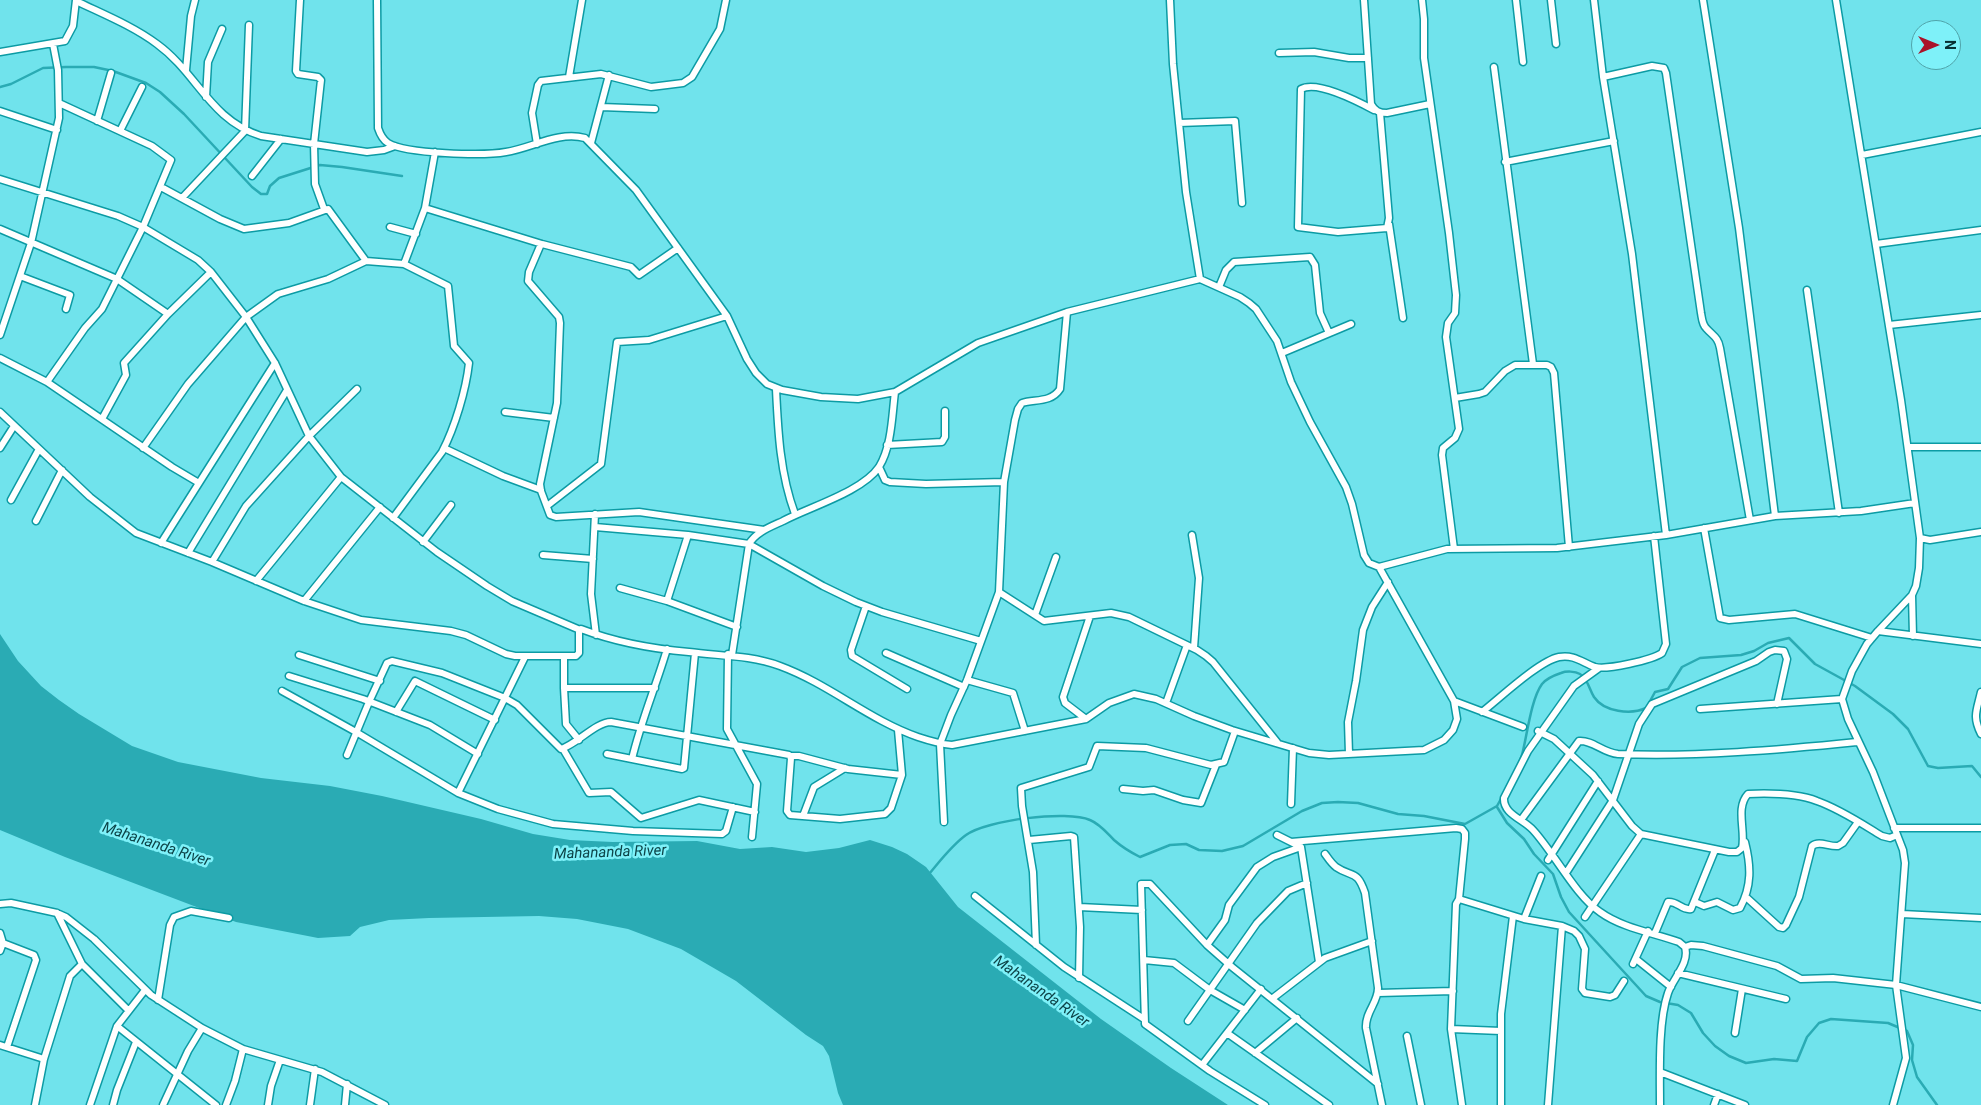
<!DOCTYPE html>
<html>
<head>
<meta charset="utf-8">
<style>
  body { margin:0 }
  #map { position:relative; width:1981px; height:1105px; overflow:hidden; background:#70e3ec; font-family:Roboto,sans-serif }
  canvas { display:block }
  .north { position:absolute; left:1911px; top:20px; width:50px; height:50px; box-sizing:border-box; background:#7ef1f9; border:1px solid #4fa3a9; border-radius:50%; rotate:90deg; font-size:14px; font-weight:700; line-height:20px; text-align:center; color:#082f32 }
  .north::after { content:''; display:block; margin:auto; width:18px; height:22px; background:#aa132a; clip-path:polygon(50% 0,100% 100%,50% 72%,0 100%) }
</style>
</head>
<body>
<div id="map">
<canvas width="1981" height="1105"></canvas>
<div class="north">N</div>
</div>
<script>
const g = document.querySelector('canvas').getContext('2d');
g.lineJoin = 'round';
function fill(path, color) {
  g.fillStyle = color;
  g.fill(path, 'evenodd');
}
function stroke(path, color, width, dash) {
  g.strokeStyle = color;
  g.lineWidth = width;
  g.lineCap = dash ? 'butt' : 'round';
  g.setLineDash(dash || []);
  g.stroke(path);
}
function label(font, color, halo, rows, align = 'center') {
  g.font = font + ' Roboto,sans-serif';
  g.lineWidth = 5;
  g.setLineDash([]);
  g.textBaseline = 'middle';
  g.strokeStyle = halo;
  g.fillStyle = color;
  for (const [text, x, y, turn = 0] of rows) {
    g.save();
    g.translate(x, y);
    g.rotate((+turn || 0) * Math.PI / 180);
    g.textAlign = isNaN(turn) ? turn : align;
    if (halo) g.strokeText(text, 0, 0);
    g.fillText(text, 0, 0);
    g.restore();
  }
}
fill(new Path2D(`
  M0 634 18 661 41 686 59 700 79 714 132 746 178 762 261 778 330 786 382 796 481 819 533 834 570 840 613 842 697 841 740 849 772 847 806 852 839 848 870 840 892 847 907 854 926 867 958 907 1101 1019 1171 1068 1228 1105H843L838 1093 829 1056 823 1046 806 1035 736 981 681 949 628 929 577 919 539 916 429 918 389 920 360 927 350 936 318 938 236 922 65 857 0 830Z`), '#2aabb4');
stroke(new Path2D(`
  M0 87 11 84 43 68 66 67H94L113 71 146 83 160 92 184 114 252 187 261 194H267L270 186 279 178 320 165 342 167 402 176
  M1649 703 1655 692 1668 689 1682 667 1700 658 1741 655 1754 651 1768 643 1789 638 1815 664 1855 686 1893 714 1908 729 1928 766 1938 768 1972 766 1981 777
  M1519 763 1522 755C1527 736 1531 699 1542 684 1546 679 1555 675 1561 673 1566 671 1575 671 1580 674 1588 679 1589 689 1594 697 1604 712 1631 715 1646 708
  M1497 807 1507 823 1524 839 1534 854 1553 874 1561 897 1569 912 1646 996 1660 1002 1678 1005 1691 1013 1703 1033 1715 1046 1729 1056 1746 1063 1774 1059 1797 1061 1807 1037 1819 1023 1831 1019 1888 1023 1907 1031 1913 1045 1912 1060 1917 1077 1937 1105
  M929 874C940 861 952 845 966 835 986 820 1068 810 1090 820 1100 824 1107 833 1114 840 1122 847 1130 852 1140 857L1170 845 1186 844 1199 850 1222 851 1243 846 1302 811 1322 803 1338 802 1358 803 1398 814 1424 816 1465 824 1497 806 1502 797`), '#2aabb4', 2.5);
const minor = new Path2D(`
  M300 0 296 71 298 74 318 77 321 80 314 144 315 184 324 209
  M377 0 378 128C380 134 383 140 388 143 406 154 484 156 506 152 532 148 558 131 585 138L636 190 727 316 747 359 756 373 767 384 782 390 821 397 858 399 895 392 978 343 1067 312 1200 279
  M1170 0 1173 64 1186 192 1200 279 1240 297 1249 303 1256 309 1277 341 1291 382 1310 422 1346 487 1352 504 1364 555 1369 563 1379 567 1447 549 1557 548 1666 535 1775 516 1861 511 1915 503
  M1364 0 1371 104C1375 111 1379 113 1387 113L1430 104
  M1422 0 1424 19V58L1449 233 1456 295 1455 313 1448 323 1446 337 1459 429 1455 438 1443 448 1442 455 1454 549
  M1516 0 1523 62
  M1551 0 1556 44
  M1594 0 1603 77 1632 254 1666 535
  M1703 0 1739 228 1775 516
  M1836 0 1901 400 1920 538 1930 540 1981 532
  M76 1C103 14 133 26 157 44 197 73 210 120 261 136L367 152 384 150 395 146
  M0 52 65 41 73 26 76 0
  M1279 53 1314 52 1349 58H1368
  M1494 67 1533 364
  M186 70 191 16 195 0
  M569 77 582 0
  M1603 77 1652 66 1664 68 1666 73 1701 313C1702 318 1702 324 1706 328 1713 336 1718 337 1720 348L1750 520
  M206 97 208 62 222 29
  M601 107 655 109
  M1374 110C1359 102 1317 80 1301 89L1298 227 1338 232 1387 228 1389 218 1380 113
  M0 111 57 130
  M97 121 111 73
  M1179 123 1235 121 1242 203
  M120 131 142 87
  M591 143 609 75
  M537 144 532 113 538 85 541 81 601 74 651 87 683 83 692 77 720 29 726 0
  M1862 155 1981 132
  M1505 162 1614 141
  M252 176 281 139
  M0 179 118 216 143 227 198 260 211 272 246 317 275 363 309 436 341 477 437 552 487 586 512 601 580 630
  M161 187 220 219 244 229 289 223 328 209 366 261
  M182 198 245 131 249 25
  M425 208 542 244 631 267 639 275 678 248
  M1389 224 1403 318
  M390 227 416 234
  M0 229 117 279 168 314
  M541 244 529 272 528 281 559 317 560 323 557 403 540 484 541 491 550 515 556 517 639 512 764 530
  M1876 244 1981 230
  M20 276 70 295 66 309
  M1219 287 1226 270 1234 262 1310 257 1315 265 1320 313 1329 333
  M1807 290 1839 513
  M1889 325 1981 315
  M0 335 31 243 59 118 58 70 53 44
  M1282 353 1351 324
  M0 358 47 382 172 467 199 483
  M47 382 85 328 102 309 143 227 171 160 152 146 59 103
  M776 389C778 431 780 474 795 514
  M1455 398 1479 394 1485 392 1505 371 1515 365H1547L1551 367 1554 373 1569 547
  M0 412 90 497 136 533 212 562 304 601 361 620 451 631 466 635 506 654 515 656H576L579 653V631L581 629C615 642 654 649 689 652 720 656 750 655 780 666 829 684 869 720 918 737 930 741 940 744 952 745L1086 719 1109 703 1134 694 1156 699 1194 716 1232 730 1309 753 1329 755 1424 750 1444 740 1453 730 1457 719 1454 701 1379 567
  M505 412 554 418
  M102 419 126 375 124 363 168 314 211 272
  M887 445 942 442 945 437V411
  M1908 447H1981
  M0 448 14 426
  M143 448 188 384 246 317 278 294 328 279 366 261 404 264 425 208 435 152
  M444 448 503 476 541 490
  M879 467 885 480 890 482 926 484 1004 482
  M11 500 39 449
  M547 506 601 464 617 342 649 340 727 316
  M595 514 591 594 596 635
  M393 518 442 452C455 427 466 390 469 363L454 346 448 286 404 264
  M36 521 62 470
  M595 527 688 535 749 544 823 586 856 602 882 612 981 641
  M1704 528 1720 618 1729 620 1795 614 1872 638
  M1192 535 1199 578 1194 648
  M423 542 451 505
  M161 543 275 363
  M188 553 287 390
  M543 555 593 559
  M212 562 246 506 309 436 357 389
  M256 581 341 477
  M620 588 667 601 737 627
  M999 592 1044 621 1111 613 1129 617 1197 650 1206 656 1213 662 1277 742
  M1912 595 1913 636
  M304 601 380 507
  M667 601 688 535
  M866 606 851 650 852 656 907 689
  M1035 615 1056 557
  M1878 631 1981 644
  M886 653 964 687
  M728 654 727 729 757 784 752 837
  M299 655 380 681
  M732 655 749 544C756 532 770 527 783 521 809 507 862 492 879 467 892 446 892 415 895 392
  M1599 668 1574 686 1528 751 1504 798C1503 814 1523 819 1533 830 1555 854 1575 895 1600 912 1622 928 1654 933 1679 942L1685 947C1690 963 1673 978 1668 993 1658 1022 1660 1073 1660 1105
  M289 676 363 699 430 725 478 754
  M967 680 1013 693 1025 731
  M564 688V657
  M282 691 356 732 458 793 498 809 553 824 633 831 722 834 726 831 733 807
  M1981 692C1977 710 1972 716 1981 734
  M1454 701 1523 727
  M1166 703 1187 645
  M1700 709 1842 699
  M396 712 415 681 495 720
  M1482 712C1500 698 1539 661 1559 657 1574 654 1583 663 1595 667 1607 670 1652 660 1662 653L1666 644 1654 536
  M1086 719 1065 703 1063 697 1090 616
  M1538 731 1554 739 1593 775 1632 826 1641 834 1729 852H1737L1742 848C1746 831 1735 808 1748 794 1770 793 1796 793 1817 801 1840 809 1862 824 1882 836L1890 838 1897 835
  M579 740 566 724 564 688H655
  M563 749 589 793 611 792 641 818 699 800 755 812
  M607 754 682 769 684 768 695 653
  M1349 754 1348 722 1356 681 1363 630 1372 607 1388 582
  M347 755 369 702 387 663 392 661 442 673 505 698 517 705 561 749C577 744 596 722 611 722L789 755 791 758 787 811 790 815 840 819 885 814 891 808 902 775 898 730
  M790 756H799L848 769 902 775
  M632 759C641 721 656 686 667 649
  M1123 789 1143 791 1154 790 1183 800 1201 803 1216 765
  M458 793 525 657
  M1291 804 1293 748
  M803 816 814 787 845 768
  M1521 820 1579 741C1593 740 1603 753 1618 754 1697 757 1778 750 1857 742
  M944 822 940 744 951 715 967 680 999 592 1004 482 1015 420 1018 409 1022 403C1035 399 1051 403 1060 389L1067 312
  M1894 828H1981
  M1277 835 1301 847 1319 962
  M1029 840 1071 836 1074 837 1080 927 1079 978
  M1291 842 1456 828 1462 829 1465 833V839L1459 899
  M1325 854C1328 858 1331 863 1336 867 1352 878 1357 869 1365 893L1378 988C1378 1003 1365 1012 1366 1028L1382 1105
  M1548 860 1598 781
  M1566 873 1613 800 1639 724 1652 704 1756 661 1769 652 1775 650 1784 651 1787 659 1777 704
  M975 896 1064 967 1144 1019
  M1746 897 1779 927 1783 928 1786 925 1799 897 1812 846C1819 840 1829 847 1838 846L1843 843 1858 822
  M1695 902 1704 906 1717 902 1733 910 1740 908C1752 886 1751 866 1745 842
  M0 904 11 903 57 913 66 917 94 939 151 995 202 1028 243 1049 322 1072 385 1105
  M1079 907 1142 910
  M57 913 82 964 128 1010
  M1902 914 1981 918
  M1585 917 1641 834
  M1524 919 1541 876
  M0 933 3 943 0 951
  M1655 933 1668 902C1678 901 1682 911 1691 909L1715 850
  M3 943 34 955 36 960 7 1047
  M1036 945 1033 872 1022 806 1021 788 1089 767 1097 746 1146 748 1211 765 1224 762 1235 731
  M1207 945 1225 920 1229 905 1257 867 1273 857 1301 847
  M1685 947 1691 945 1703 946 1777 966 1801 979 1833 978 1896 985 1981 1007
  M1636 959 1671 987
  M1144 960 1174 963 1210 990 1245 1010
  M1633 964 1648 931
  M1678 973 1786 999
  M1378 993 1453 991
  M1273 998 1325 958 1372 941
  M158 1000 170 925 174 917 191 911 229 918
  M1188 1021 1257 923 1288 891 1307 883
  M117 1026 216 1105
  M1451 1029 1501 1031
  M1227 1033 1329 1105
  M1735 1033 1742 989
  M1407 1036 1421 1105
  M0 1045 44 1059
  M1255 1053 1297 1018
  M1202 1065 1261 989
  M1660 1072 1745 1105
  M35 1105 44 1059 70 976 82 964
  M90 1105 117 1026 145 990
  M113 1105 117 1090 136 1042
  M163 1105 188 1051 202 1028
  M226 1105 235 1081 243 1049
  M268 1105 271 1086 280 1060
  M310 1105 315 1069
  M345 1105 347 1084
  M1265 1105 1210 1071 1145 1024 1141 884H1150L1207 945 1232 967 1378 1084
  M1462 1105 1451 1029 1456 904 1459 899 1524 919 1562 926 1574 931 1579 936 1585 949 1582 989 1585 993 1610 997 1615 995 1624 981
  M1501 1105V1014L1513 916
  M1548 1105 1562 926
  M1714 1105 1718 1094
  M1893 1105 1906 1058 1896 985 1905 863 1903 850 1873 772 1848 719 1842 699 1852 671 1867 644 1878 631 1912 595 1916 586 1919 568 1920 538`);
stroke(minor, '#0c9ba4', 9);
stroke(minor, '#fff', 6);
label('italic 15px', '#0d4448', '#7ef1f9', [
  ["Mahananda River",156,845,18],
  ["Mahananda River",610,853,-2],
  ["Mahananda River",1041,992,35]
]);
</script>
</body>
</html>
